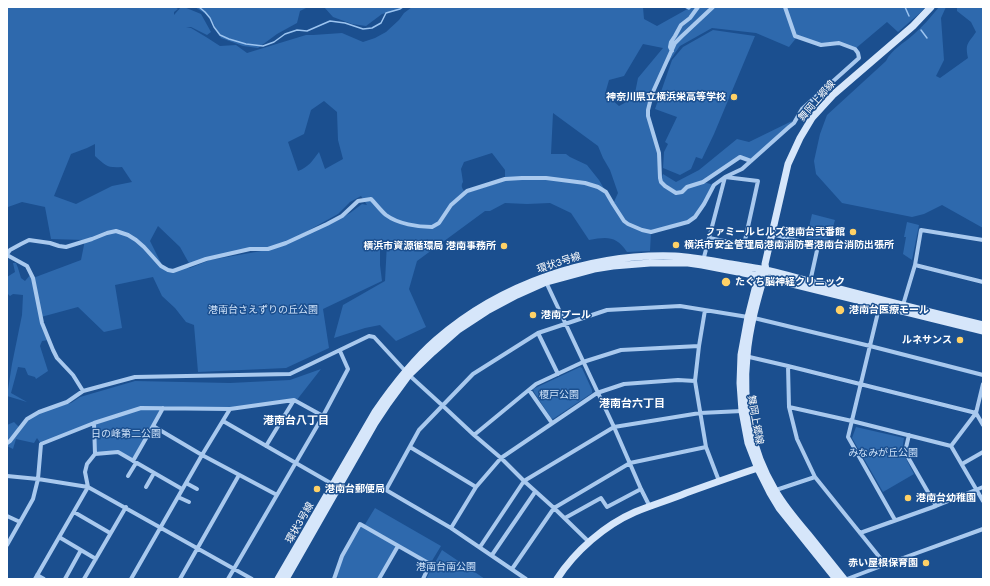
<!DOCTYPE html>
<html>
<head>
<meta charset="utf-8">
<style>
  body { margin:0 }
  #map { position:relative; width:990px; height:586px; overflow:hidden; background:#1b4f8f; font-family:Helvetica,sans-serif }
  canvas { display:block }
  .frame { position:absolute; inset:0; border:8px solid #fff; pointer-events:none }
</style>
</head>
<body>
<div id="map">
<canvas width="990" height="586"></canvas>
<div class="frame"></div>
</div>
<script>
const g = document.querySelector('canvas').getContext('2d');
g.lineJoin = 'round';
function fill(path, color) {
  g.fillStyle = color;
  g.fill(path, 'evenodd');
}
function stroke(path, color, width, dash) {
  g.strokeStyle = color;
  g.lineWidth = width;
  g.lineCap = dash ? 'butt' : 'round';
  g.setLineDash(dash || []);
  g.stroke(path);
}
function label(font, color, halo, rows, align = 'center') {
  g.font = font + ' Helvetica,"Noto Sans JP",sans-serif';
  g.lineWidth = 3;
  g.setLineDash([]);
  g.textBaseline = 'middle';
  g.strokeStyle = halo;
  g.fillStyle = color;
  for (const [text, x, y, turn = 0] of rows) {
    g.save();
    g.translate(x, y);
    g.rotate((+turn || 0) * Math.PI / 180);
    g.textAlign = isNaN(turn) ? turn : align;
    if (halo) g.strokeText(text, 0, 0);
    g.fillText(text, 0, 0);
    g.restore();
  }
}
fill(new Path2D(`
  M7 7H175L178 9 174 12V15L181 7H184L201 14 211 32 207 35 191 27H186L191 28 206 37 220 46 236 45 247 53 306 35H313L342 33 363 42 375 38 386 32 399 20 404 13 412 7H643L644 19 657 26 691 7H708V12L713 7H925L921 12 898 32 887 22 855 49 839 43 821 45 797 37 789 47 756 33 712 28 680 46 668 63 671 52 649 97 648 114 659 154 661 179 663 174 676 182 699 170 737 139 749 142 792 121 789 127 750 162 740 157 703 182 714 185 704 204 688 222 651 232 650 251 627 252C616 235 606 237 589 240L571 213 550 203 527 204 505 203 490 211H485L417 261 409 289 426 327 396 341 380 325 365 328 334 338 343 305 385 281 387 243 380 249V265L382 281 323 309 329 348 286 368 198 372 194 325 186 322 175 308 162 296 153 277 115 285 122 328 104 332 78 307 41 317 42 323 49 340 42 341 40 346 48 371 36 379 35 377 28 375 25 368 18 367 11 393 27 402 7 396 12 364 22 315 23 295 13 294 10 296 7 293V277L15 272 13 263H16L18 268 21 278 25 281 31 274 33 278 81 260 85 240 51 239 45 207 22 202 8 207 7 209ZM643 44 663 48 638 78 634 98 619 106 605 94 609 80 624 76ZM324 101 337 112 338 140 343 159 325 169 319 152C312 161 309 167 298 171L288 142 304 134 311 110ZM553 113 598 146 603 158 610 170 618 193 613 204 599 180 587 165 570 157 566 154H551ZM95 144V156C106 166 107 168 122 167L132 182 112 186 76 204 54 196 71 154 87 148ZM492 153 505 170V181L466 193C463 190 460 186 463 182L461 169 464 162ZM361 196 367 205 362 204 350 213 331 223 284 245 267 250 210 260 190 268 185 267 173 271 168 270 161 267V263L150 241 158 226 180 247 190 265 205 259 220 255 250 249H268L286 243 338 214 350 202Z
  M195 7H308L300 11 297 23 277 34 258 48 243 46 221 38 210 17Z
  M324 7H403L402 9 382 14 366 26 352 24 333 17Z
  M939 7H946L941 18 944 60 936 76 940 78 968 58C965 43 968 44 976 32L971 22 957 11V7H983V228L942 205 924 214 912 217 842 203 816 174 814 161 820 134 827 115 886 61C891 50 904 43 913 35 923 26 931 17 939 7Z
  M713 30 755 36 714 134 702 159 696 157 691 169 680 175 663 168 664 152 668 144 665 142 677 117 655 109 672 60 683 47Z
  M812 214 835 220 828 245 806 240Z
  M907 222 919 225 912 260 903 254 906 237H904Z
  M580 367 582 368 592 390V393L553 419 551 418 534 392 533 389Z
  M321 369 296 401 230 409 163 408 133 461 118 452 95 454 94 424 41 444 37 438 34 443 16 439 13 449 7 446V425L14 422 20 428 27 419 39 412 71 403 80 397 135 381 230 383 290 380Z
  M856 427 904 438 902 451 914 474 883 492 852 438Z
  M375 508 441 546 430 564 398 546 380 577 382 579H340L335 576 342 556 360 524 364 526Z
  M442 550 485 579H426Z`), '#2e69ad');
stroke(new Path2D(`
  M199 7 205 12 210 18 214 27 220 35 229 39 246 44 263 46 274 42 285 34 297 30 307 31 330 21 345 23 363 29 372 28 381 23 386 13 400 9 403 7
  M685 7 689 9 691 7
  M905 7 909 16
  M921 30 927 38`), '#9cc4f0', 1.5);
stroke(new Path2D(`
  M713 7 682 36 675 43 652 94 648 110V116L659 153 660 178 661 182 665 186 676 193 682 192 687 187 703 182 740 157 751 161
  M672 51 670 47 671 42 675 36 681 25 690 18 698 7
  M772 234 818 246 810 282
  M7 254 10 250 21 244 29 240 50 243 59 246 66 247 92 239 107 233 116 231 128 235 136 240 144 247 161 266 168 270 173 271 206 259 250 249H268L286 243 327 224 342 216 358 201 371 199C376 204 381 211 386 215 398 224 418 227 432 227L439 223 451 205 467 191 505 179 522 178H546L585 183 598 187 606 192 613 204 624 221 628 224 642 230 651 232 688 222 695 217 704 204 714 185 725 177 758 181 744 245 709 238
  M7 255 27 266 33 278 42 323 53 350 57 358 73 375 83 391
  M703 261 725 177 742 169 789 127 794 123 802 109 859 58 858 53 855 49 839 43 821 45 795 36 785 7
  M915 265 983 282
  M546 282 614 427 641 489 650 507
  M880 304 848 437 895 520
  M903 305 915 265 921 230 983 240
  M705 310 699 346 695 381 706 447 719 481
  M538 333 558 374
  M745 356 788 366 789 407 797 439 815 477 885 564
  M788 366 976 413 983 425
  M983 384 976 413 951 446 983 501
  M529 390 552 423
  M789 407 852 421 951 446
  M230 409 294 400
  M223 421 334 485
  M94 423 95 454 87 464 85 472 88 487 252 579
  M153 426 202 455 277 495
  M474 435 536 384 583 362 621 350 699 346
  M909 435 905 452 936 506
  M7 443 10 441 27 419 39 412 67 402 83 391 135 377 290 374 369 336 374 337 409 375 443 406 474 435 501 458 524 481 554 508 589 542
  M266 446 294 400 323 416
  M410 447 476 487 451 528 526 579
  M95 454 118 452 182 489
  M133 461 153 426 163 408
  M962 464 983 452
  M7 476 38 479 41 444 94 423 141 408 230 409 202 455 131 579
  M128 476 136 463
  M186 483 197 489
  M146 487 154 473
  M476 487 501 458 597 393 624 384 678 380 695 381
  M773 491 815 477
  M178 497 189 502
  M74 512 110 533
  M7 516 20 522
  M565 518 601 498 607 507 641 489
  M451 528 386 490 419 430 473 374 538 333 607 310 680 306 754 318 870 346 983 375
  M860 533 936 506 983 487
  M59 537 96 559
  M7 545 33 499 38 479 88 487 35 579
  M480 547 524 481 614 427 700 413 742 411
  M492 555 535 492
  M512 569 554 508 630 463 706 447
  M37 575 44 579
  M65 579 81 550
  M84 579 126 507
  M180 579 239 475
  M228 579 323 416 348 369 340 351
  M334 579 342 556 360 524 430 564 423 579
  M379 579 398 546
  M847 579 884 565 983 529`), '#a9c9ee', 4);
stroke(new Path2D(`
  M759 273 748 317 741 355 740 383 742 411 748 443 758 469 770 493 779 508 836 579
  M278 579 375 412C393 386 412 361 436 340 500 284 590 253 675 256 694 257 713 261 731 264 741 266 751 267 761 269 781 273 800 279 820 284 874 298 929 312 983 325
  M286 579 375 423 387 405 409 375 433 352 458 330 487 311 517 295 546 282 594 269 613 266 650 263H688L702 265 764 277 983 331
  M557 579C575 551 605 525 635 512 652 505 669 500 686 493 711 484 736 475 761 467
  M844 579C832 564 820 549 808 534 796 520 784 506 775 490 751 450 742 402 747 356 749 328 758 297 766 270L765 264 788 164 800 138 812 118 834 94 913 26 931 7`), '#d6e6fa', 7);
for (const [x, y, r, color] of [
  [734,97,4,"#ffd166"],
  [853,232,4,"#ffd166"],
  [676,245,4,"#ffd166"],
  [504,246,4,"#ffd166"],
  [726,282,5,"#ffd166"],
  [840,310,5,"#ffd166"],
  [533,315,4,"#ffd166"],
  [960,340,4,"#ffd166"],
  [317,489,4,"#ffd166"],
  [908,498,4,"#ffd166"],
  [926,563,4,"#ffd166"]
]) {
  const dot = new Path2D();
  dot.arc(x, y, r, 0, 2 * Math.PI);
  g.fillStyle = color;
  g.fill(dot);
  stroke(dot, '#1b4f8f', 1.5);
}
label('bold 10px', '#fff', '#1b4f8f', [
  ["神奈川県立横浜栄高等学校",726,97,"right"],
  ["ファミールヒルズ港南台弐番館",845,232,"right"],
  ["横浜市安全管理局港南消防署港南台消防出張所",684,245],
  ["横浜市資源循環局 港南事務所",496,246,"right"],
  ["たぐち脳神経クリニック",735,282],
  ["港南台医療モール",849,310],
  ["港南プール",541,315],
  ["ルネサンス",952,340,"right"],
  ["港南台郵便局",325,489],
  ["港南台幼稚園",916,498],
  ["赤い屋根保育園",918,563,"right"]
], 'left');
label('10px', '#fff', '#1b4f8f', [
  ["舞岡上郷線",817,101,-49],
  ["環状3号線",559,263,-18],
  ["舞岡上郷線",755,420,80],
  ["環状3号線",300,523,-60]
]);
label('10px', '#cfe3fa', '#1b4f8f', [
  ["港南台さえずりの丘公園",263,310],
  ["榎戸公園",559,395],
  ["日の峰第二公園",126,434],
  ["みなみが丘公園",883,453],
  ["港南台南公園",446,567]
]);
label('bold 11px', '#fff', '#1b4f8f', [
  ["港南台六丁目",632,404],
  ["港南台八丁目",296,421]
]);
</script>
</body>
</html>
